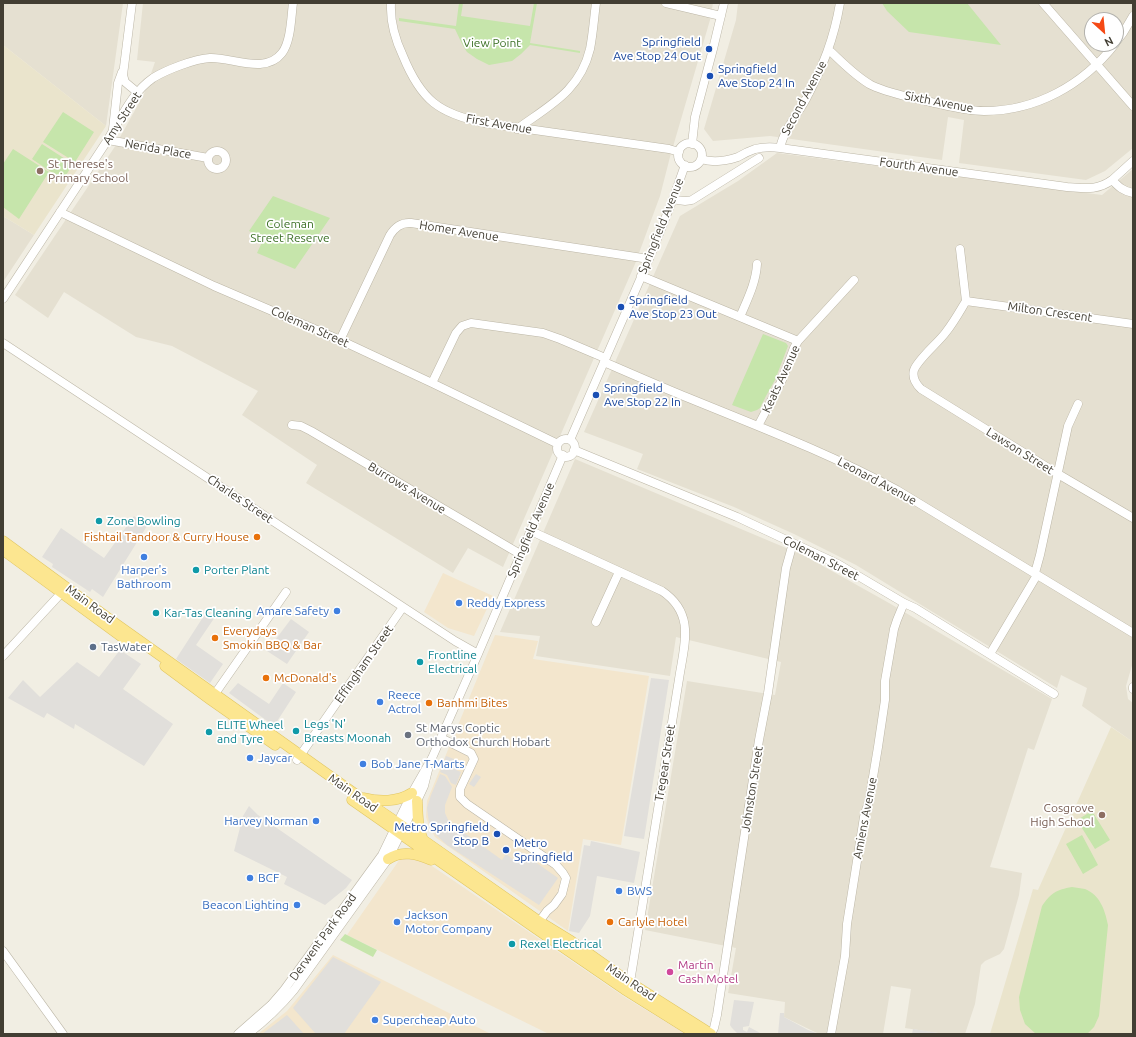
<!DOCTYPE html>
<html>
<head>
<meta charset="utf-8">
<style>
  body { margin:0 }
  #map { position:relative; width:1136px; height:1037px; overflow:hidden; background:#f1eee3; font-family:Ubuntu,sans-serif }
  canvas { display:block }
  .frame { position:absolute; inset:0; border:4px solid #423e33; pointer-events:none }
  .north { position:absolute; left:1084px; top:12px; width:40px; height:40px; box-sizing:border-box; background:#fff; border:1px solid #b3b2ad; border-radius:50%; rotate:153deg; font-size:11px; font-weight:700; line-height:16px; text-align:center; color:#423e33 }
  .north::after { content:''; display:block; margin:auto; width:14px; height:18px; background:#f54915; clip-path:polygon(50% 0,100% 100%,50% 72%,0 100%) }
</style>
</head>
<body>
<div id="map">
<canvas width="1136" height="1037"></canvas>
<div class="frame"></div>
<div class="north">N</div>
</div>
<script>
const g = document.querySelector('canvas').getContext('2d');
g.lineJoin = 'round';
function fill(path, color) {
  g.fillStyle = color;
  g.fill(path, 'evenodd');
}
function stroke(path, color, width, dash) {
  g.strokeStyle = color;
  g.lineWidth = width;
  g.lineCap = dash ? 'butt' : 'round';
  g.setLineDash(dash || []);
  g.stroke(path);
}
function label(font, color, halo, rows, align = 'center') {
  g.font = font + ' Ubuntu,sans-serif';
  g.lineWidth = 3.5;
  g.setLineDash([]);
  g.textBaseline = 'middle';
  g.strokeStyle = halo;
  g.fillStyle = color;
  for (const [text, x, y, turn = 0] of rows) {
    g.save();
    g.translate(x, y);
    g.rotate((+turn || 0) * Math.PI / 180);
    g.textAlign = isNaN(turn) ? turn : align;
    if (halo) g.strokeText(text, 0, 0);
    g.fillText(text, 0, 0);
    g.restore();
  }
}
fill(new Path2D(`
  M3 3H123L106 126 3 45Z
  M143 3H713L710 20 670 157 660 196 635 264 503 567 468 548 453 573 306 483 317 465 242 415 258 391 172 346 136 337 64 292 48 318 15 295 114 148 144 94 155 62 137 60Z
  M738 3H1133V148L1105 171 1086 180 959 163 964 120 948 117 942 160 770 136 713 141 704 129 736 20ZM1092 20H1116V44H1092Z
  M777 153 1102 195 1133 169V662L1126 686 1128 699 1133 703V742L1082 706 1087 688 1061 675 1057 688 856 565 794 534 734 507 637 469 643 454 584 432 680 216 738 181Z
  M3 216 34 235 3 282Z
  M575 459 805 556 889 603 1052 699 1034 750 1028 748 990 867 1022 873 1019 895 1004 949 1000 954 985 961 981 965 975 1004 965 1034H944L905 1028 911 989 891 986 883 1034H819L784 1017 785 1002 728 993 736 948 645 930 687 681 775 695 781 662 676 637 670 676 536 656 540 636 500 632Z`), '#e5e0d1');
fill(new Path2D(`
  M443 573 493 596 474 636 448 628 424 612Z
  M495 635 538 641 533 659 649 676 621 845 583 839 568 931 435 837 429 826 426 817 427 801Z
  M413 858 432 866 626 998 686 1034H549L347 935 400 859Z
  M333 955 491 1034H258L287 1011Z`), '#f3e6cd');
fill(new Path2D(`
  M3 45 106 126 34 235 3 216Z
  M1111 727 1133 742V1034H990L1033 889 1038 890Z`), '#eae4cc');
fill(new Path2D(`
  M459 3H463L461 16 530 26 534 3H537L530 43 580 51V53L530 45 521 54 512 61 489 65 477 59 467 52 463 46 455 29 399 21V18L456 26Z
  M882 3H967L1001 45 909 32 887 11Z
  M63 112 94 132 75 162 43 142Z
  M42 144 73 164 63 180 32 159Z
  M13 149 49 172 19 219 3 207V164Z
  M273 196 330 218 295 269 257 253 264 238 249 231Z
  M763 334 786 343 788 346 775 380 766 396 760 408 757 410 751 412 732 405Z
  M1092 811 1110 840 1095 849 1077 820Z
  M1082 835 1098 865 1083 874 1066 844Z
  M1072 887C1076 888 1081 888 1085 889 1100 895 1105 910 1108 925L1099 1016 1094 1027 1087 1034H1036L1025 1024 1020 1010 1019 997 1042 906C1052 892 1056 890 1072 887Z
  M345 934 377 950 373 957 340 940Z`), '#c6e5ab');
fill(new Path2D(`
  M134 516 147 526 103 597 92 589 90 592 52 567 53 564 42 557 61 528 104 558Z
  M207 611 215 617 196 645 223 664 210 683 176 659Z
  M291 619 309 632 287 664 267 651Z
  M120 650 141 664 123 689 173 724 144 766 75 724 74 729 47 713 44 718 8 698 23 680 40 697 77 662 99 677Z
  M651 678 669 680 644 839 624 836Z
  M238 683 269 704 283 683 296 692 274 726 229 693Z
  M446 756 459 761 456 770 461 772 456 785 451 783 447 775 440 772Z
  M440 774 445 776 452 787 445 805V813L449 822 502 860 506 854 514 860 521 852 558 878 539 905 447 845 433 832 429 823 427 808 431 795Z
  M476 774 481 777 474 787 469 784Z
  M249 806 258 815 352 880 346 888 325 905 284 884 287 877 234 851 243 816Z
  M591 841 640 852 634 883 597 876 590 916 579 933 569 931 584 845 590 846Z
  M333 957 381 982 344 1034H316L293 1008Z
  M734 1000 754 1002 749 1026 743 1027V1030L747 1032 749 1027 762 1034H738L732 1028 730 1025Z
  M780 1013H784V1017L808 1030 819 1034H778Z
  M287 1015 304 1034H262Z
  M913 1029 945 1034H912Z`), '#e1dfdb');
const minor = new Path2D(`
  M132 3 123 75 125 82 137 92
  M391 3C390 22 395 39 403 56 421 100 439 114 485 123L669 149 679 152
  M666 3 721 16
  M1043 3 1133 106
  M1116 42 1123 33 1133 16
  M829 50C842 62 855 76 871 85 888 93 908 97 926 101 945 105 964 111 984 111 1036 111 1083 85 1115 44
  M113 129 118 83 122 72
  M517 129C550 105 580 91 590 49 593 34 594 18 596 3
  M108 140 208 158
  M678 155a12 12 0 1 1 24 0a12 12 0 1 1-24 0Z
  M692 144 695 117 713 49 724 3
  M780 148C784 130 797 115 806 99 823 66 834 39 840 3
  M208 160a9 9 0 1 1 18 0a9 9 0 1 1-18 0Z
  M701 159C713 163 726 161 738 157 743 154 749 151 755 149 763 147 772 147 780 148L1067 187C1084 188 1097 191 1112 180 1119 187 1123 191 1133 193
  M1112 180 1133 161
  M673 199C680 201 685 202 692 200L759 158
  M60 212 214 286 340 340 432 383 558 444
  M960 249 966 301
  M641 276 798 341
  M3 299C37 247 71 195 105 144 120 121 130 94 153 78 166 70 194 59 210 58 232 57 265 75 282 53 291 41 291 18 293 3
  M740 317C747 300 756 283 757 264
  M1133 324 966 301C960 311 954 322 946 332 939 342 918 359 914 370 912 377 916 384 921 389L1058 474 1133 518
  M340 340 390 235C395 227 401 222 411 223L649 259
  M3 343 403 607 455 641 478 654
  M604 362C627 372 650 382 674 392 749 423 825 451 897 490L1133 633
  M432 383 456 333 462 326 471 323 543 333 560 339 605 358
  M292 425 301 426 311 431 520 554
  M758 426 782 380 794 348 798 341 854 280
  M557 448a9 9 0 1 1 18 0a9 9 0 1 1-18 0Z
  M570 440 649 259 673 199 685 165
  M574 450 737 517 838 564 904 603 915 608 1054 694
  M531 531 662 591C696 614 684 645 679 679L631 976 629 982 626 986
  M1035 573 1040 555 1068 426 1078 404
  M596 622 619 572
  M990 654 1037 575
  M3 656 66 588
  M1133 687V689
  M212 698 286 592
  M441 738 471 753 474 759 460 789V797L467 804 556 865 563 873 566 878 562 894 554 905 547 911 536 926
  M297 760 403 607
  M3 951 63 1034
  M238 1034 271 1005 284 990 382 855 412 793 432 758 478 654 563 455
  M248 1034C265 1021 280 1007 294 990L388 859 417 801 424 786 428 770
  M711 1034 714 1028 717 1015 759 740 768 693 786 568 793 543
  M831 1034 845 956 847 924 864 817 869 801 878 747 885 700V681L894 629 897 620 904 603`);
const major = new Path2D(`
  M3 541 116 624 358 796 423 840 540 922 571 941 629 982 711 1034
  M3 550 133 645
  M165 666 211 700 275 745
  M364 798C379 802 398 802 412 793
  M352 800 535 928 624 989 696 1034
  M417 801C418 815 417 827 423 840
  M388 859C402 850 417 854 431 860`);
stroke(minor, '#bcb6a6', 9);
stroke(major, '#e0c561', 11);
stroke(minor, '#fff', 8);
stroke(major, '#fce690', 10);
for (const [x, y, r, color] of [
  [709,49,4,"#1a4fb4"],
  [710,76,4,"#1a4fb4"],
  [40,171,4,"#8d6e63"],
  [621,307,4,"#1a4fb4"],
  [596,395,4,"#1a4fb4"],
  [99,521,4,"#0f9aa8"],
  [257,537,4,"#e8710a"],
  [144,557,4,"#3f7fe0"],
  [196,570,4,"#0f9aa8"],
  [459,603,4,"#3f7fe0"],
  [337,611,4,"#3f7fe0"],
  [156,613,4,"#0f9aa8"],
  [215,638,4,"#e8710a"],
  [93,647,4,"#5c6f8a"],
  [420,662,4,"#0f9aa8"],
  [266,678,4,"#e8710a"],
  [380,702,4,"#3f7fe0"],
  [429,703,4,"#e8710a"],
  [296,731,4,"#0f9aa8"],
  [209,732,4,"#0f9aa8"],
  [408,735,4,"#6b7280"],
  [250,758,4,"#3f7fe0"],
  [363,764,4,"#3f7fe0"],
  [1102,815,4,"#8d6e63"],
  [316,821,4,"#3f7fe0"],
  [497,834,4,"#1a4fb4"],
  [506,850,4,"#1a4fb4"],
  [250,878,4,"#3f7fe0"],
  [619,891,4,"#3f7fe0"],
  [297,905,4,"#3f7fe0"],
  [397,922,4,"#3f7fe0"],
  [610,922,4,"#e8710a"],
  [512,944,4,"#0f9aa8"],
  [670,972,4,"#d1479c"],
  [375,1020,4,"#3f7fe0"]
]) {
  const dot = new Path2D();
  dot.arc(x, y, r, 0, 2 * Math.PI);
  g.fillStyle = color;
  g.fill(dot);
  stroke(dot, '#fff', 1.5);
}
label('12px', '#164399', '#fff', [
  ["Springfield",701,42,"right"],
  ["Ave Stop 24 Out",701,56,"right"],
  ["Springfield",718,69],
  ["Ave Stop 24 In",718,83],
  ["Springfield",629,300],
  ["Ave Stop 23 Out",629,314],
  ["Springfield",604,388],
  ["Ave Stop 22 In",604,402],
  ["Metro Springfield",489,827,"right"],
  ["Stop B",489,841,"right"],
  ["Metro",514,843],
  ["Springfield",514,857]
], 'left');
label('12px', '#3e7228', '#fff', [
  ["View Point",492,43],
  ["Coleman",290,224],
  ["Street Reserve",290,238]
]);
label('12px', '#423e33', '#fff', [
  ["Second Avenue",804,98,-62],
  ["Sixth Avenue",939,102,11],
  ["Amy Street",122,118,-57],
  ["First Avenue",499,124,10],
  ["Nerida Place",158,149,10],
  ["Fourth Avenue",919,167,8],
  ["Springfield Avenue",661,226,-68],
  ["Homer Avenue",459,231,9],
  ["Milton Crescent",1050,312,8],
  ["Coleman Street",310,327,24],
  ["Keats Avenue",781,379,-65],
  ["Lawson Street",1020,451,32],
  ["Leonard Avenue",877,481,28],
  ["Burrows Avenue",407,488,31],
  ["Charles Street",240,499,34],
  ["Springfield Avenue",531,530,-67],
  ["Coleman Street",821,558,27],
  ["Main Road",90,604,36],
  ["Effingham Street",364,664,-55],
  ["Tregear Street",665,763,-81],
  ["Johnston Street",752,789,-81],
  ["Main Road",353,793,35],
  ["Amiens Avenue",865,818,-79],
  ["Derwent Park Road",323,937,-54],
  ["Main Road",631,982,34]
]);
label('12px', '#785e54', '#fff', [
  ["St Therese's",48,164],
  ["Primary School",48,178],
  ["Cosgrove",1094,808,"right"],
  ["High School",1094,822,"right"]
], 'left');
label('12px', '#0d838f', '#fff', [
  ["Zone Bowling",107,521],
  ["Porter Plant",204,570],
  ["Kar-Tas Cleaning",164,613],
  ["Frontline",428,655],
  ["Electrical",428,669],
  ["Legs 'N'",304,724],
  ["Breasts Moonah",304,738],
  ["ELITE Wheel",217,725],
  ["and Tyre",217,739],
  ["Rexel Electrical",520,944]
], 'left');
label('12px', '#c56008', '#fff', [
  ["Fishtail Tandoor & Curry House",249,537,"right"],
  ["Everydays",223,631],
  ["Smokin BBQ & Bar",223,645],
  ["McDonald's",274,678],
  ["Banhmi Bites",437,703],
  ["Carlyle Hotel",618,922]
], 'left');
label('12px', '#366cbe', '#fff', [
  ["Harper's",144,570,"center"],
  ["Bathroom",144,584,"center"],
  ["Reddy Express",467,603],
  ["Amare Safety",329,611,"right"],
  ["Reece",388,695],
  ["Actrol",388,709],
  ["Jaycar",258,758],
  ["Bob Jane T-Marts",371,764],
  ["Harvey Norman",308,821,"right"],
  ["BCF",258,878],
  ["BWS",627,891],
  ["Beacon Lighting",289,905,"right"],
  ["Jackson",405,915],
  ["Motor Company",405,929],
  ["Supercheap Auto",383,1020]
], 'left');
label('12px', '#4e5e75', '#fff', [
  ["TasWater",101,647]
], 'left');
label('12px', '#5b616d', '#fff', [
  ["St Marys Coptic",416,728],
  ["Orthodox Church Hobart",416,742]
], 'left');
label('12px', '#b23c85', '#fff', [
  ["Martin",678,965],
  ["Cash Motel",678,979]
], 'left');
</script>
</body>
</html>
